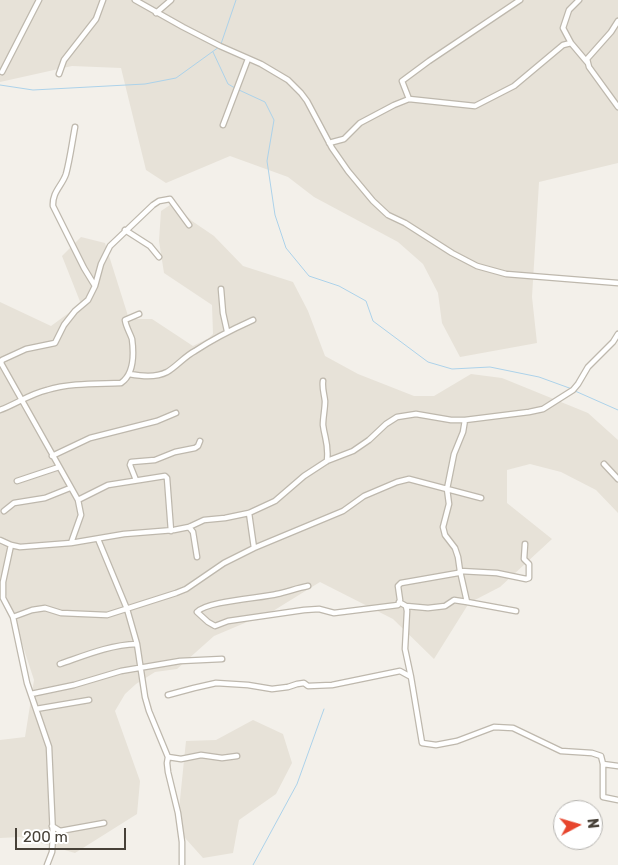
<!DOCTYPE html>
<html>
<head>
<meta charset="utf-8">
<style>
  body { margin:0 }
  #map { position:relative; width:618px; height:865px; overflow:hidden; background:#f3f0ea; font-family:Rubik,sans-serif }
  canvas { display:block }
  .north { position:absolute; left:553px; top:800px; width:50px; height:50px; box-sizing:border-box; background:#fff; border:1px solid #b5b3af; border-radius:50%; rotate:84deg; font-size:14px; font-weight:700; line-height:20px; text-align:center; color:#474138 }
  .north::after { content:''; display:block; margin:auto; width:18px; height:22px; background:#e7452d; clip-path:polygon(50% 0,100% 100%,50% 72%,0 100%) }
  .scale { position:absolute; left:15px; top:828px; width:111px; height:22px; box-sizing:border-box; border:2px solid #474138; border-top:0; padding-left:6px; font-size:15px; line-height:18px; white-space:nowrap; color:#474138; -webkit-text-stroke:4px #fff; paint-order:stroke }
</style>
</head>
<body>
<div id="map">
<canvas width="618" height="865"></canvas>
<div class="north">N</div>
<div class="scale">200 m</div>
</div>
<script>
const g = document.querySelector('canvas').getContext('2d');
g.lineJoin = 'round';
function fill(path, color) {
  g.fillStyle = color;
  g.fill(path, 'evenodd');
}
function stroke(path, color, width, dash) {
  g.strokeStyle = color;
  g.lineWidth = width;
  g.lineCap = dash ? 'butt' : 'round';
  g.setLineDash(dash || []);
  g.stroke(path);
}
fill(new Path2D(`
  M0 0H618V163L539 182 532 297 537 343 460 357 442 323 438 293 423 264 398 242 314 197 288 177 230 156 166 183 146 170 121 68 72 66 0 82Z
  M173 203 192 221 214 236 243 266 293 282 308 311 325 356 358 374 414 396H434L471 374 502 378 588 413 618 440V513L596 490 561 472 530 464 507 470V503L552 539 500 587 469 603 434 659 393 619 320 582 273 611 214 636 177 669 155 672 136 684 125 694 115 711 140 781 137 814 75 853 20 837 0 838V740L25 737 34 680 0 576V302L51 326 81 304 62 256 81 237 105 243 129 319H152L193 346 209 338 213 334 212 305 164 273 159 241 161 211Z
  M253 720 283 734 292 763 276 794 239 820 233 853 203 858 177 829 186 741 216 740Z`), '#e7e2d8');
stroke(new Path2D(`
  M221 44 236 0
  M213 52 228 84 235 88
  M0 85 33 90 145 84 176 78 219 47
  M239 90 265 102 274 120 267 161 275 215 286 248 309 276 339 286 366 301 373 321 428 362 452 369 490 367 539 377 572 389
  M575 391 618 410
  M253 865 297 784 324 709`), '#acd2ea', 1);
const minor = new Path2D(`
  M135 0 183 27 220 46 261 64 288 80 301 93 307 101 332 148 348 171 373 201 388 215 405 223 452 253 477 266 506 274 618 283
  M156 13 171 0
  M618 21 611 32 587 59 589 67 618 107
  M571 43 563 28 569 10 579 0
  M2 72 39 0
  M59 74 64 60 96 19 103 0
  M409 99 402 81 429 61 520 0
  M223 125 248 59
  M75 127C72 143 70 159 66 174 62 186 52 192 53 206L84 268 95 286 101 264 110 246 153 205 159 201 170 199 189 225
  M329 143 344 139 360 123 394 105 409 99 475 106 514 86 563 45 571 43 587 62
  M125 230 150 246 159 257
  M221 289 223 313 227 331
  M129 374C141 376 155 378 167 372 176 367 185 356 195 351 213 339 233 329 253 320
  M323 381C322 388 324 393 325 401 325 409 323 417 323 425 325 440 329 444 327 461
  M0 410C16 404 30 394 47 390 70 383 96 384 121 383 134 374 134 354 132 339 130 333 126 327 125 320L139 314
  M52 456 90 438 157 421 176 413
  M604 464 618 479
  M136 480 130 465 131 462 155 460 175 452 195 448 198 446 200 441
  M17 481 59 467
  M78 500 108 485 165 476 167 478 171 531
  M4 511 14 503 45 498 70 488
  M249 513 254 548
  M189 527 193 532 197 557
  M98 539 127 609 137 644 145 697 149 711 168 757 167 763 168 772 178 813 182 842V865
  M0 540 11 545 20 547 71 543 124 534 174 530 189 527 204 520 225 518 249 513 275 501 304 476 327 461 353 451 369 440 386 424 397 417 416 414 451 420H465L529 412 543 409 573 390 578 384 588 367 613 342 618 334
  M71 543 81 515 78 500 1 363 2 360 26 349 55 343 64 325 75 311 88 300 95 286
  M11 545 3 582V598L13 617 27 683 49 747 53 836 52 852 47 865
  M308 586C297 588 287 592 277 594 262 598 206 601 197 612L208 622 215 626 228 621 304 610 319 609 334 613 398 605 400 600 398 586 401 583 458 573 460 571 458 557 455 548 445 535 443 527 449 504 447 489 454 454 463 432 465 420
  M406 606 428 608 445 606 454 600 467 602
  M516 611 467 602 460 571 497 573 526 579 529 578V564L524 559 525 544
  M13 617 32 610 45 608 61 613 107 615 176 593 186 589 224 563 254 548 343 511 364 496 397 482 409 479 481 498
  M60 664C86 655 109 645 137 644
  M411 677 422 743 436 745 457 741 494 727 513 728 561 751 592 753 601 756 603 764V797L618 800
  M31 694 74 685 121 671 180 661 222 659
  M168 695 194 688 216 683 248 685 272 689 288 687 297 684 304 683 308 686 332 685 400 671 411 677 405 649 407 611 406 606 399 602
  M36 709 89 700
  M168 757 181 759 201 755 222 758 237 756
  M603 764 618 766
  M52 826 60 831 104 823`);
stroke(minor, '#beb8ad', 7);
stroke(minor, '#fff', 4.5);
</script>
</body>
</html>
